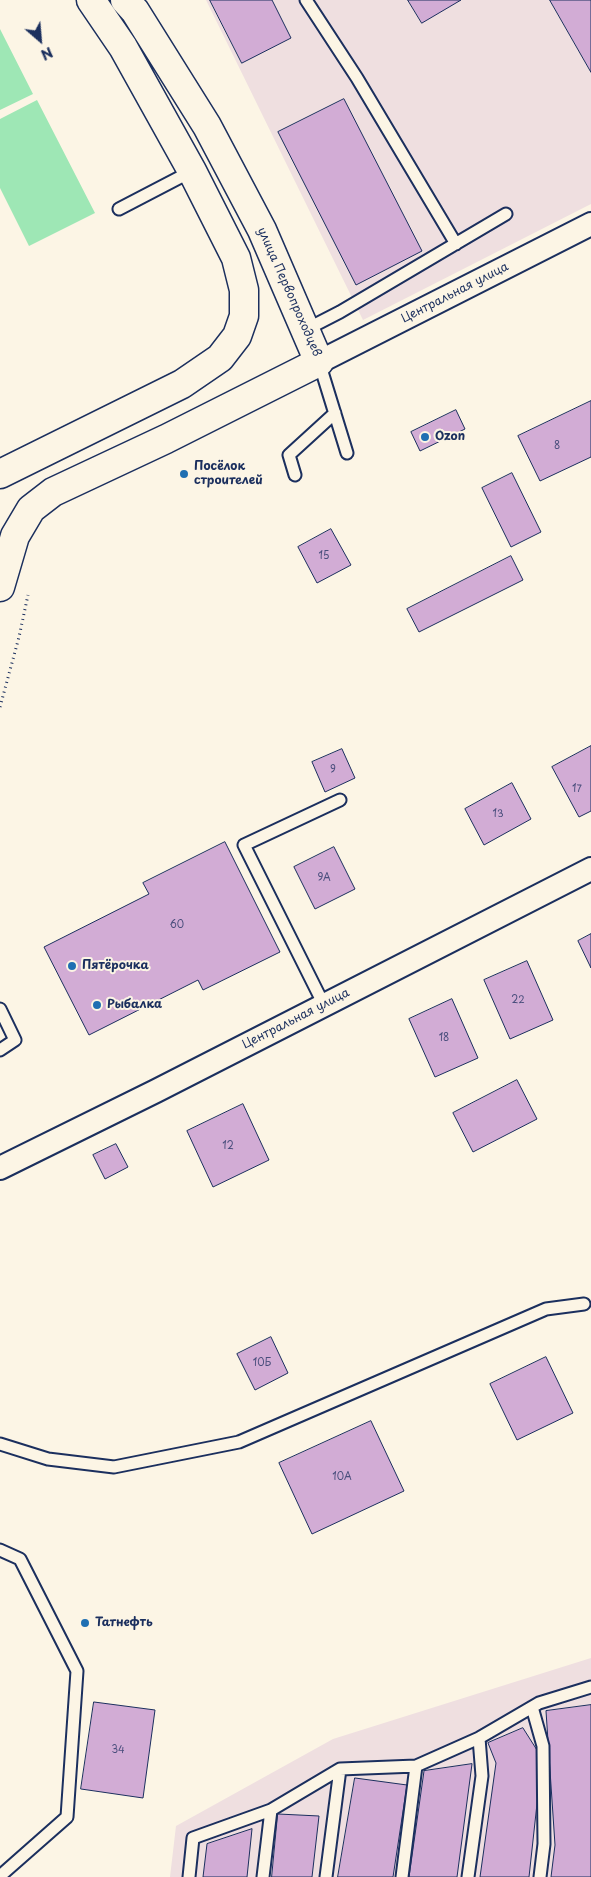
<!DOCTYPE html>
<html>
<head>
<meta charset="utf-8">
<style>
  body { margin:0 }
  #map { position:relative; width:591px; height:1877px; overflow:hidden; background:#fcf5e5; font-family:"Playpen Sans",sans-serif }
  canvas { display:block }
  .north { position:absolute; left:15px; top:15px; width:50px; height:50px; -webkit-text-stroke:4px #fcf5e5; paint-order:stroke; rotate:153deg; font-size:14px; font-weight:700; line-height:20px; text-align:center; color:#1b2f5e }
  .north::after { content:''; display:block; margin:auto; width:18px; height:22px; background:#1b2f5e; clip-path:polygon(50% 0,100% 100%,50% 72%,0 100%) }
</style>
</head>
<body>
<div id="map">
<canvas width="591" height="1877"></canvas>
<div class="north">N</div>
</div>
<script>
const g = document.querySelector('canvas').getContext('2d');
g.lineJoin = 'round';
function fill(path, color) {
  g.fillStyle = color;
  g.fill(path, 'evenodd');
}
function stroke(path, color, width, dash) {
  g.strokeStyle = color;
  g.lineWidth = width;
  g.lineCap = dash ? 'butt' : 'round';
  g.setLineDash(dash || []);
  g.stroke(path);
}
function label(font, color, halo, rows, align = 'center') {
  g.font = font + ' "Playpen Sans",sans-serif';
  g.lineWidth = 4;
  g.setLineDash([]);
  g.textBaseline = 'middle';
  g.strokeStyle = halo;
  g.fillStyle = color;
  for (const [text, x, y, turn = 0] of rows) {
    g.save();
    g.translate(x, y);
    g.rotate((+turn || 0) * Math.PI / 180);
    g.textAlign = isNaN(turn) ? turn : align;
    if (halo) g.strokeText(text, 0, 0);
    g.fillText(text, 0, 0);
    g.restore();
  }
}
fill(new Path2D(`
  M206 0H591V204L363 320Z
  M591 1658V1877H170L176 1826 333 1739Z`), '#efdfe0');
fill(new Path2D(`
  M0 29 33 94 0 110Z
  M37 100 95 213 29 246 0 188V119Z`), '#9ee7b5');
const building = new Path2D(`
  M210 0H272L291 38 242 63Z
  M408 0H461L422 23Z
  M550 0H591V72Z
  M344 99 422 251 356 285 278 132Z
  M591 401V457L540 481 518 436Z
  M456 410 465 429 420 451 411 432Z
  M512 473 541 532 511 547 482 488Z
  M331 529 351 565 317 583 298 547Z
  M511 556 523 580 419 632 407 609Z
  M591 746V811L579 817 552 767Z
  M342 749 355 778 325 792 312 762Z
  M512 783 531 819 484 845 465 809Z
  M225 842 280 952 203 990 198 980 89 1035 44 947 149 894 143 883Z
  M334 847 355 889 315 909 294 867Z
  M591 934V968L578 941Z
  M527 961 553 1020 510 1039 484 980Z
  M452 999 478 1058 435 1077 409 1019Z
  M517 1080 537 1119 473 1152 453 1113Z
  M243 1104 269 1160 213 1187 187 1131Z
  M116 1144 128 1167 105 1179 93 1155Z
  M271 1337 288 1373 255 1390 237 1354Z
  M546 1357 573 1413 517 1440 490 1384Z
  M371 1421 404 1491 312 1534 279 1463Z
  M94 1702 155 1710 143 1798 81 1789Z
  M591 1705V1877H551L555 1845 546 1711Z
  M523 1728 542 1758 529 1877H480L496 1763 488 1743Z
  M472 1764 457 1877H409L424 1771Z
  M355 1778 407 1785 393 1877H338Z
  M278 1814 319 1816 312 1877H272Z
  M252 1829 247 1877H203L207 1844Z`);
fill(building, '#d2acd5');
stroke(building, '#1b2f5e', 1);
const service = new Path2D(`
  M306 0 357 78 456 244
  M119 209 192 171
  M305 330 340 312 506 214
  M319 362 347 453
  M295 475 289 455 335 413
  M324 1005 244 845 340 800
  M0 1009 15 1040 0 1050
  M0 1444 48 1459 114 1467 239 1442 546 1309 584 1304
  M0 1550 20 1559 77 1671 67 1817 0 1876
  M532 1707 543 1746 544 1844 540 1877
  M189 1877 193 1838 271 1810 340 1769 416 1766 479 1738 539 1703 591 1687
  M263 1877 271 1810
  M326 1877 340 1769
  M402 1877 416 1766
  M468 1877 482 1776 479 1738`);
const minor = new Path2D(`
  M319 362 591 224
  M0 1168 156 1091 591 869`);
const tertiary = new Path2D(`
  M0 474 182 384 220 358 237 336 244 316V290L236 258 192 171 123 47 91 0
  M0 587 15 536 31 509 53 492 166 439 319 362 262 230 207 126 135 11 125 0`);
stroke(service, '#1b2f5e', 15);
stroke(minor, '#1b2f5e', 26);
stroke(tertiary, '#1b2f5e', 31);
stroke(new Path2D(`
  M0 707 19 637 28 595`), '#1b2f5e', 3, [1, 4]);
stroke(service, '#fcf5e5', 11);
stroke(minor, '#fcf5e5', 22);
stroke(tertiary, '#fcf5e5', 28);
for (const [x, y, r, color] of [
  [425,437,5,"#1f6fb2"],
  [184,474,5,"#1f6fb2"],
  [72,966,5,"#1f6fb2"],
  [97,1005,5,"#1f6fb2"],
  [85,1623,5,"#1f6fb2"]
]) {
  const dot = new Path2D();
  dot.arc(x, y, r, 0, 2 * Math.PI);
  g.fillStyle = color;
  g.fill(dot);
  stroke(dot, '#fcf5e5', 2);
}
label('10px', '#494e7c', null, [
  ["8",557,446],
  ["15",324,556],
  ["9",333,770],
  ["17",577,789],
  ["13",498,814],
  ["9А",324,878],
  ["60",177,925],
  ["22",518,1000],
  ["18",444,1038],
  ["12",228,1146],
  ["10Б",262,1363],
  ["10А",342,1477],
  ["34",118,1750]
]);
label('12px', '#1b2f5e', '#fcf5e5', [
  ["улица Первопроходцев",289,292,66],
  ["Центральная улица",455,293,-27],
  ["Центральная улица",296,1019,-27]
]);
label('bold 12px', '#1b2f5e', '#fcf5e5', [
  ["Ozon",435,437],
  ["Посёлок",194,467],
  ["строителей",194,481],
  ["Пятёрочка",82,966],
  ["Рыбалка",107,1005],
  ["Татнефть",95,1623]
], 'left');
</script>
</body>
</html>
